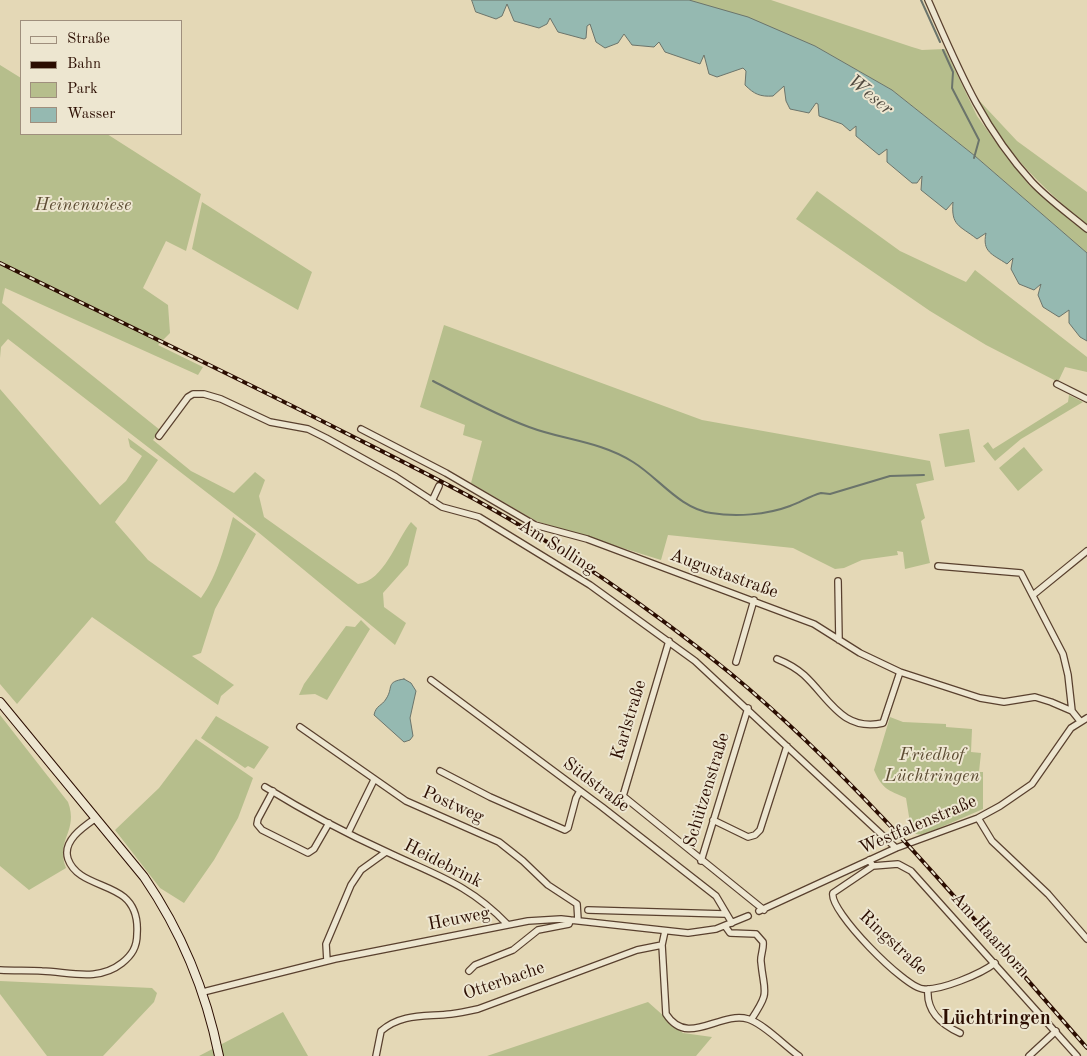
<!DOCTYPE html>
<html>
<head>
<meta charset="utf-8">
<style>
  body { margin:0 }
  #map { position:relative; width:1087px; height:1056px; overflow:hidden; background:#e4d8b6; font-family:"Old Standard TT",serif }
  canvas { display:block }
  .legend { position:absolute; left:20px; top:20px; width:162px; height:115px; box-sizing:border-box; background:#ede6d0; border:1px solid #9f8f7d; margin:0; padding:6px 9px; list-style:none; font-size:15px; color:#2b0d01 }
  .legend li { display:flex; align-items:center; gap:10px; height:25px }
  .legend b { width:25px; border:1px solid #9f8f7d }
</style>
</head>
<body>
<div id="map">
<canvas width="1087" height="1056"></canvas>
<ul class="legend">
<li><b style="height:6px;background:#ede6d0"></b>Straße</li>
<li><b style="height:6px;background:#2b0d01"></b>Bahn</li>
<li><b style="height:14px;background:#b6be8c"></b>Park</li>
<li><b style="height:14px;background:#95b9b1"></b>Wasser</li>
</ul>
</div>
<script>
const g = document.querySelector('canvas').getContext('2d');
g.lineJoin = 'round';
function fill(path, color) {
  g.fillStyle = color;
  g.fill(path, 'evenodd');
}
function stroke(path, color, width, dash) {
  g.strokeStyle = color;
  g.lineWidth = width;
  g.lineCap = dash ? 'butt' : 'round';
  g.setLineDash(dash || []);
  g.stroke(path);
}
function label(font, color, halo, rows, align = 'center') {
  g.font = font + ' "Old Standard TT",serif';
  g.lineWidth = 4;
  g.setLineDash([]);
  g.textBaseline = 'middle';
  g.strokeStyle = halo;
  g.fillStyle = color;
  for (const [text, x, y, turn = 0] of rows) {
    g.save();
    g.translate(x, y);
    g.rotate((+turn || 0) * Math.PI / 180);
    g.textAlign = isNaN(turn) ? turn : align;
    if (halo) g.strokeText(text, 0, 0);
    g.fillText(text, 0, 0);
    g.restore();
  }
}
fill(new Path2D(`
  M689 0H771L912 47 922 50 945 49 977 116 1003 152 1029 185 1087 233V253L975 156 892 90 815 46Z
  M0 65 21 78V134H107L201 194 186 251 166 241 143 288 168 305 170 333 158 345 203 367 198 375 5 288 2 303 160 430 153 440 191 471 234 493 255 472 265 480 259 496 264 517 358 584C384 581 396 541 411 522L417 528 408 565 383 593 384 607 406 623 395 645 258 532 8 339 1 347 0 358Z
  M973 94 1017 141 1087 192V225C1040 186 1002 148 973 94Z
  M817 191 900 251 966 282 975 270 1087 357V372L1065 367 1058 382 986 345 930 311 796 219Z
  M202 202 312 272 298 310 192 249Z
  M444 325 702 420 930 461 934 480 916 484 925 518 921 521 930 563 905 569 903 552 897 551 898 555 862 560 844 568 835 569 793 548 668 535 661 560 536 521 471 483 482 441 463 435 465 425 420 407Z
  M0 389 100 505 126 481 142 456 130 447 128 438 158 460 115 522 148 560 201 598C218 575 225 544 233 517L256 534 215 609 201 653 192 656 234 685 221 696 218 705 92 617 17 704 0 684Z
  M1069 395 1083 402 1021 439 995 461 983 446 988 442 993 449 1068 402Z
  M969 429 975 462 945 467 939 434Z
  M1024 447 1043 470 1018 491 999 468Z
  M361 620 370 629 327 700 315 694 299 695 304 684 346 626 355 627Z
  M0 715 68 802C79 832 55 839 66 868L29 890 0 866Z
  M216 716 269 747 254 769 248 766 245 768 201 738Z
  M890 717 903 722 946 724V727L972 729 971 752 981 753 979 772H983V809L923 835 916 834 911 829 906 798C888 790 882 789 874 770Z
  M196 739 253 778 238 818 214 860 184 903 160 888 115 830 159 788Z
  M0 981 152 988 157 993 154 1002 103 1056H47L0 994Z
  M648 1002 683 1033 712 1037 696 1056H487Z
  M283 1012 308 1056H199Z`), '#b6be8c');
const water = new Path2D(`
  M472 0H689L748 17 815 46 892 90 975 156 1087 253V341L1080 337 1069 323V310L1059 317 1043 307 1038 295 1041 284 1034 290 1019 284 1011 269 1013 258 1007 264C992 254 982 252 986 233L977 239C959 225 951 226 953 202L946 210 921 190 922 176 917 183H912L887 162V149L879 155 856 136V126L850 131 842 124 819 116 818 104 816 103 809 113 790 109 786 101 784 86 773 96C760 97 754 94 745 85L746 71 743 68 717 77 709 74 704 55 700 64 665 52 659 42 654 47 632 45 624 34 618 43 605 48 596 42 590 24 587 26 586 38 584 39 558 32 550 18 547 24 539 28 514 21 507 4 502 16 496 19 476 12Z
  M404 679 411 683 416 691 410 718 413 736 410 740 404 742 374 715C376 705 382 706 386 699 394 687 385 682 404 679Z`);
fill(water, '#95b9b1');
stroke(water, '#6b746b', 1);
stroke(new Path2D(`
  M921 0 940 42
  M943 50 953 72 952 88 979 140 974 158
  M433 381C464 397 496 415 529 427 563 440 600 441 633 462 659 478 679 508 711 513 736 517 766 515 790 506 801 502 810 496 821 493L830 494 890 476 924 475`), '#6b746b', 2);
const minor = new Path2D(`
  M928 0C958 68 981 126 1032 182 1048 199 1069 214 1087 229
  M1057 384 1087 399
  M361 429 446 473 535 525 587 539 814 624 860 653 900 672 980 698 1004 702 1035 697 1051 702 1072 711 1080 721
  M159 436 188 397 193 394H204L221 399 270 422 308 429 326 438 396 477 442 507 479 517 590 585 695 661 896 848
  M432 501 439 486
  M938 566 1021 573 1063 654 1068 675 1072 711
  M838 581 839 640
  M1033 595 1087 551
  M669 641 623 796 764 910
  M777 659C787 663 796 668 804 675 829 698 842 732 883 723L900 672
  M736 662 754 600
  M431 680 602 807 716 896 732 923
  M300 727 406 801 499 842 523 861 548 885 577 904 578 920
  M440 771 490 797 565 830 568 828 576 798 580 791
  M265 787C304 811 345 833 387 852 435 875 469 884 507 924
  M273 791 258 819 257 824 262 830 308 853 314 849 329 823
  M978 818 992 841 1048 894 1087 939
  M713 820 748 837 755 835 760 830 787 746
  M348 833 374 780
  M869 860 873 866 898 864 911 871 1077 1056
  M701 861 748 708
  M873 866 833 893C828 910 905 988 923 989 940 991 981 974 995 963
  M588 910 725 914
  M759 911 896 848 978 818 1000 806 1032 784 1071 728 1087 718
  M725 926 730 933 756 934 763 942C764 949 760 956 761 962 764 994 771 990 751 1020
  M665 931 662 945 666 1014C688 1048 719 1011 748 1019 763 1023 786 1047 799 1056
  M327 961 326 944 351 885 361 870 386 852
  M0 970C14 971 28 970 42 971 70 972 98 982 122 963 132 955 137 947 137 934 138 920 136 907 124 897 107 883 76 882 68 859 62 841 83 827 96 818
  M469 971 475 965 513 950 538 930 569 924 570 920
  M928 989C926 1011 940 1024 960 1033
  M203 992 335 959 528 921 561 919 688 933 716 929 748 916
  M376 1056 381 1031C402 1013 425 1017 451 1014 460 1013 469 1011 478 1009L637 950 662 945
  M1029 1056 1056 1031`);
const secondary = new Path2D(`
  M0 702 144 877C181 931 206 991 219 1056`);
stroke(minor, '#59402e', 8);
stroke(secondary, '#2b0d01', 10);
stroke(minor, '#ede6d0', 5.5);
stroke(secondary, '#ede6d0', 8);
const rail = new Path2D(`
  M0 263C106 315 213 366 318 419 371 446 425 472 476 500 566 550 650 608 730 673 863 783 973 919 1087 1048`);
stroke(rail, '#2b0d01', 4);
stroke(rail, '#ede6d0', 2, [5.5]);
label('italic 18px', '#5c4b32', '#ede6d0', [
  ["Heinenwiese",83,205],
  ["Friedhof",932,755],
  ["Lüchtringen",932,776]
]);
label('18px', '#2b0d01', '#ede6d0', [
  ["Am Solling",557,547,32],
  ["Augustastraße",724,574,20],
  ["Karlstraße",629,720,-73],
  ["Südstraße",596,785,37],
  ["Schützenstraße",707,790,-73],
  ["Postweg",453,805,24],
  ["Westfalenstraße",918,825,-23],
  ["Heidebrink",443,864,27],
  ["Heuweg",459,919,-11],
  ["Am Haarborn",990,935,48],
  ["Ringstraße",893,943,43],
  ["Otterbache",504,981,-19]
]);
label('italic 19px', '#50493f', '#ede6d0', [
  ["Weser",870,95,39]
]);
label('bold 20px', '#2b0d01', '#ede6d0', [
  ["Lüchtringen",996,1019]
]);
</script>
</body>
</html>
